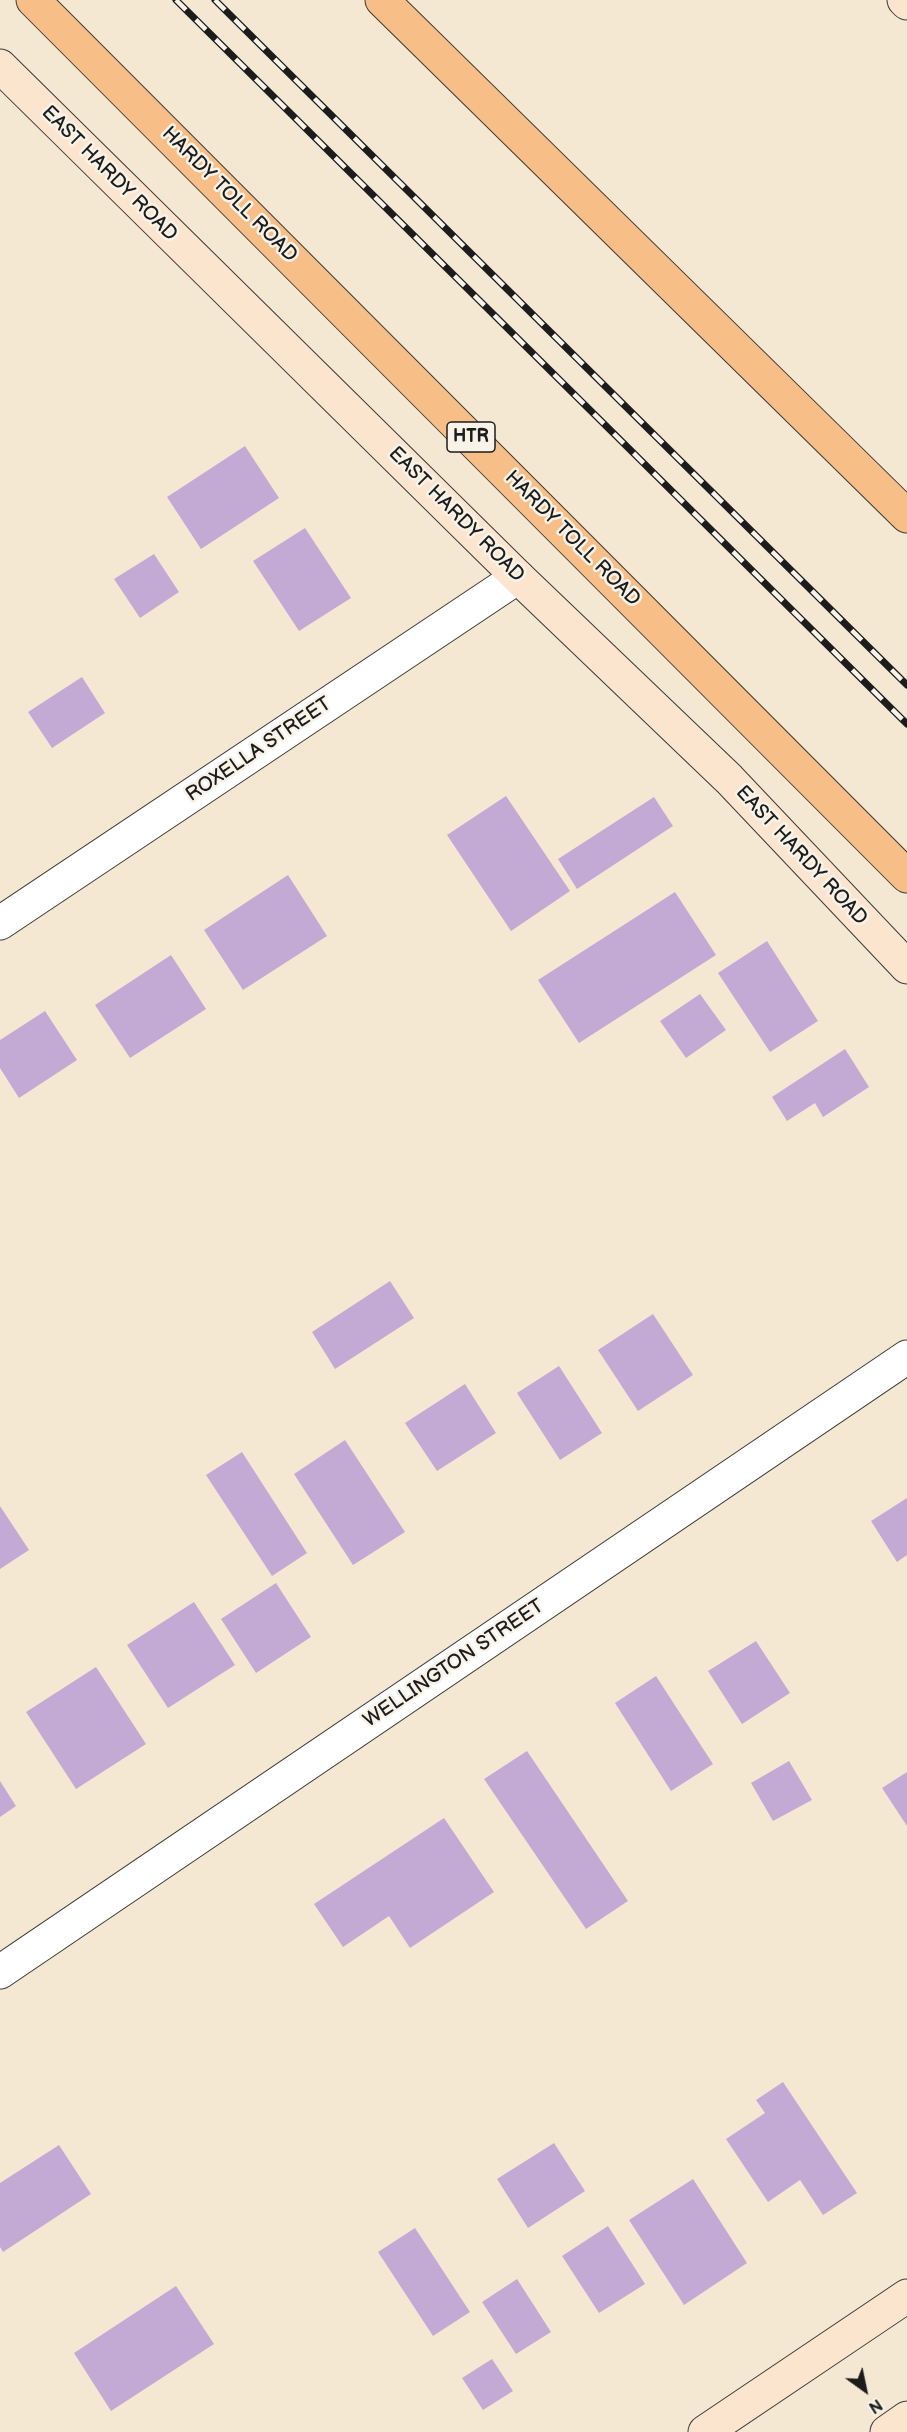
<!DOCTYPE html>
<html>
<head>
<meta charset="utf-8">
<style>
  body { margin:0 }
  #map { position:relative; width:907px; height:2432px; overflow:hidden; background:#f4e8d3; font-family:"Balsamiq Sans",sans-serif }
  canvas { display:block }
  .north { position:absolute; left:835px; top:2360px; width:60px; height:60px; -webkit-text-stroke:4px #f7f3e8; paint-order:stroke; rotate:147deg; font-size:16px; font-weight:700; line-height:24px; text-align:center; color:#1c1c1c }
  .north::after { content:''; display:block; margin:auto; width:21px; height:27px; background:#1c1c1c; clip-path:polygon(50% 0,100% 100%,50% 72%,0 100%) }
</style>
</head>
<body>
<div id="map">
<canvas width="907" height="2432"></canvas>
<div class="north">N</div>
</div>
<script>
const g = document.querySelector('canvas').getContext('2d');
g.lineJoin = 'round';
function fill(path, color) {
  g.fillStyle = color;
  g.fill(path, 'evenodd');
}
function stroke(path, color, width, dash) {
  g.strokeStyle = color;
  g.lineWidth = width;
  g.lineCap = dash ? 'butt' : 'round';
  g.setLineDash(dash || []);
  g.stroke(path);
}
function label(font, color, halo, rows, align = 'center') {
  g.font = font + ' "Balsamiq Sans",sans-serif';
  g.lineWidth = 5;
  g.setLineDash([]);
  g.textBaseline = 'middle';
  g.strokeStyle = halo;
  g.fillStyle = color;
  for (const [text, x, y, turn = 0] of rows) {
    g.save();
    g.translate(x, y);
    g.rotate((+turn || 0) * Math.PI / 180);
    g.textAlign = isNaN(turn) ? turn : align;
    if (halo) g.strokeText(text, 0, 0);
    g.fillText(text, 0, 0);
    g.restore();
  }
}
fill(new Path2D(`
  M245 446 279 498 201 549 167 497Z
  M305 528 351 598 299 631 253 561Z
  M154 554 179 592 140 618 114 579Z
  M82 677 105 713 52 748 28 712Z
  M506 796 570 891 511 931 447 835Z
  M654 797 673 826 577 889 558 859Z
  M288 875 327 936 243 990 204 930Z
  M675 892 716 955 579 1043 538 980Z
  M767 941 818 1021 770 1052 718 973Z
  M171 955 206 1009 130 1058 95 1005Z
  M700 994 726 1030 686 1058 660 1021Z
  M45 1011 77 1060 19 1098 0 1068V1040Z
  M845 1049 869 1087 823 1117 815 1103 787 1121 772 1097Z
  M390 1281 414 1318 335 1369 312 1332Z
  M653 1314 693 1375 638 1411 598 1350Z
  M559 1366 602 1433 560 1460 517 1393Z
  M465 1384 496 1433 437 1471 405 1423Z
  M345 1440 405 1532 353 1565 294 1474Z
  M242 1452 307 1553 272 1576 206 1475Z
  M907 1498V1555L897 1562 871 1521Z
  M0 1506 29 1550 0 1569Z
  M276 1583 311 1637 256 1673 221 1619Z
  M194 1602 235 1665 168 1708 127 1645Z
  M756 1641 790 1693 742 1724 708 1671Z
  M96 1667 146 1744 76 1789 26 1712Z
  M656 1676 713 1764 671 1791 615 1703Z
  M527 1751 628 1901 586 1929 484 1779Z
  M789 1761 812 1800 773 1821 751 1783Z
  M907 1772V1826L882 1788Z
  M0 1781 16 1806 0 1817Z
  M444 1818 494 1892 410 1948 389 1916 343 1947 314 1904Z
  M783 2082 857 2193 823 2215 800 2180 768 2202 726 2139 765 2113 756 2100Z
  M554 2143 585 2191 528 2228 497 2179Z
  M59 2145 91 2194 3 2252 0 2247V2183Z
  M693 2179 747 2263 684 2305 629 2220Z
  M608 2226 645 2284 599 2313 562 2256Z
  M415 2228 470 2312 433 2336 378 2252Z
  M517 2279 551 2332 516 2354 482 2302Z
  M176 2286 214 2344 111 2411 74 2353Z
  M492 2359 513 2391 483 2410 462 2378Z`), '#c3aad5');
const minor = new Path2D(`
  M0 923 518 577
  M0 1972 907 1357`);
const secondary = new Path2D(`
  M904 0 907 3
  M0 66 518 577 729 779 907 967
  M705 2432 907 2296
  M887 2432 907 2418`);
const motorway = new Path2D(`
  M33 0 907 876
  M382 0 907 516`);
stroke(minor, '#3c3b37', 35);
stroke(secondary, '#3c3b37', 35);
stroke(motorway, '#3c3b37', 35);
stroke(minor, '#fff', 33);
stroke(secondary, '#fce5cf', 33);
stroke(motorway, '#f7be87', 33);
const rail = new Path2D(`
  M176 0 907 724
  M215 0 907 685`);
stroke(rail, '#1c1c1c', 7);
stroke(rail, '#f7f3e8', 4.5, [14]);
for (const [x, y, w] of [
  [471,437,48]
]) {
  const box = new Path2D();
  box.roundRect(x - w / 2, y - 15, w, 30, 4.5);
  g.fillStyle = '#f7f3e8';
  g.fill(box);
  stroke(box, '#1c1c1c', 1.5);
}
label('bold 18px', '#1c1c1c', null, [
  ["HTR",471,437]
]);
label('20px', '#1c1c1c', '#f7f3e8', [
  ["EAST HARDY ROAD",109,174,45],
  ["HARDY TOLL ROAD",229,195,45],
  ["EAST HARDY ROAD",456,515,45],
  ["HARDY TOLL ROAD",572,539,45],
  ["ROXELLA STREET",259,750,-34],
  ["EAST HARDY ROAD",801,856,47],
  ["WELLINGTON STREET",454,1664,-34]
]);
</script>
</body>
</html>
